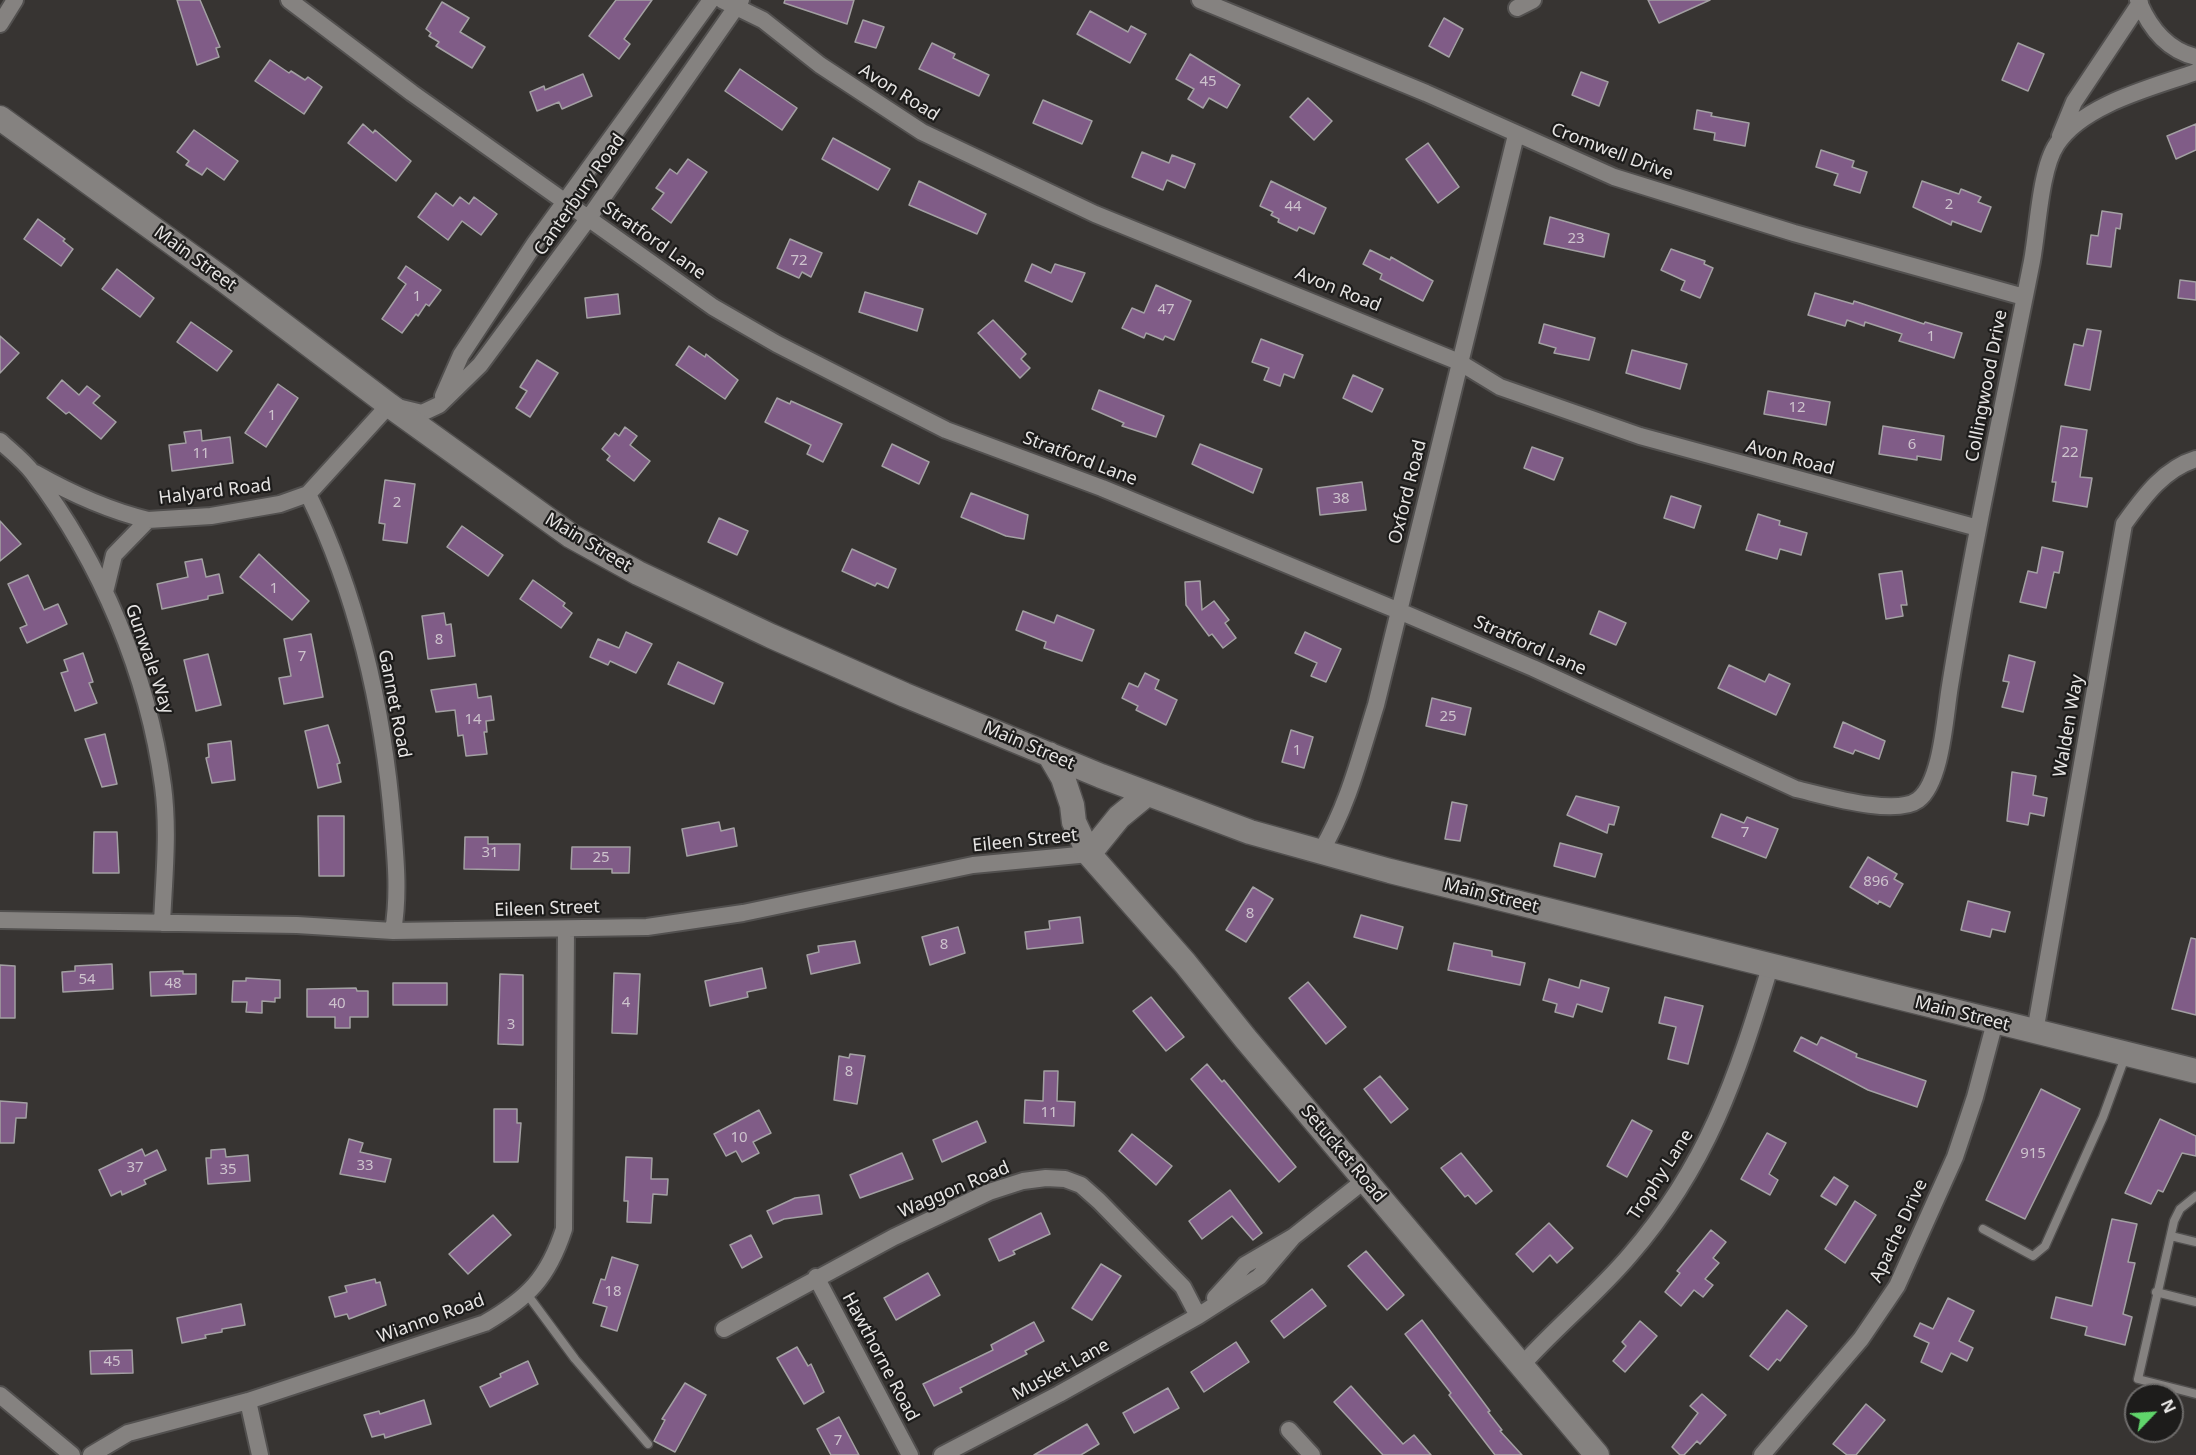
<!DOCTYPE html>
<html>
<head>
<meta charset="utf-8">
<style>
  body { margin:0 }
  #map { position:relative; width:2196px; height:1455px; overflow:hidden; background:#373432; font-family:"Noto Sans",sans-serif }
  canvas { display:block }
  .north { position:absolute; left:2124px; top:1383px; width:60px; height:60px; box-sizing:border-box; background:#1d1c1b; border:2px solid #6e6c6b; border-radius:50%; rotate:65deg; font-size:16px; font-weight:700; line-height:24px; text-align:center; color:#e7e5e4 }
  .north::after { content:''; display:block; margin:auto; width:21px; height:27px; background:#60d56b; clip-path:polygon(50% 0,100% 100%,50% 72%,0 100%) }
</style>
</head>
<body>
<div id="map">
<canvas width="2196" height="1455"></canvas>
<div class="north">N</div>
</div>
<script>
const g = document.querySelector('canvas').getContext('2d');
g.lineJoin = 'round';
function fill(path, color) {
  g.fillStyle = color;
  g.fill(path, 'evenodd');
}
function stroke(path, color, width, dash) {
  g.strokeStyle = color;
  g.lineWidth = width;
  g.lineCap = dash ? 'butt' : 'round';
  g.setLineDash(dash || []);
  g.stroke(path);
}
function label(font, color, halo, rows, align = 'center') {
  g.font = font + ' "Noto Sans",sans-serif';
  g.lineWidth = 4.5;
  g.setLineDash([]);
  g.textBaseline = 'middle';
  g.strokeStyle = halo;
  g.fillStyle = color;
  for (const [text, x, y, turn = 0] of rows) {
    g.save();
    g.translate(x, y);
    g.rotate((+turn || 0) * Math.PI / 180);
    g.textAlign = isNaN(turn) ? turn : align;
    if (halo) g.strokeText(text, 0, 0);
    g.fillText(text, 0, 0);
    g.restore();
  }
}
const building = new Path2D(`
  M177 0H200L220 47 216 48 219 57 197 65Z
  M616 0H652L624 39 630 44 619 59 589 36Z
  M785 0H854L847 24 784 3Z
  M1648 0H1710L1659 23Z
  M442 2 469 18 460 32 485 47 472 68 436 46 439 42 429 36 431 33 426 29Z
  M1090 11 1128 32 1131 26 1146 34 1130 63 1077 34Z
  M1444 18 1463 29 1449 57 1429 46Z
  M863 20 884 27 876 48 855 42Z
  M932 43 955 54 953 58 989 75 979 96 919 69Z
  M2018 43 2044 54 2028 91 2002 80Z
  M1190 54 1240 85 1227 108 1209 98 1203 108 1188 99 1194 89 1176 79Z
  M270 60 289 73 291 71 305 80 308 77 322 87 304 114 255 81Z
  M740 69 797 108 782 130 725 91Z
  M1581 72 1608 82 1599 106 1572 95Z
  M583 74 592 96 562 109 559 102 537 111 530 92 544 86 545 90Z
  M1308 98 1332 121 1314 140 1290 117Z
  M1043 100 1092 121 1082 144 1033 123Z
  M1697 110 1712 113 1711 116 1749 123 1745 146 1714 140 1715 133 1694 129Z
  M363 124 373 133 375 130 411 161 396 181 348 143Z
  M2196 124V150L2176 159 2167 136Z
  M194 130 238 161 224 180 207 168 202 175 186 165 189 161 177 152Z
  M833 138 890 169 878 190 822 159Z
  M1428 143 1459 187 1438 203 1406 159Z
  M1821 150 1854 161 1852 167 1867 172 1860 193 1834 185 1838 174 1816 167Z
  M1142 152 1169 163 1172 155 1195 164 1185 188 1167 180 1163 190 1132 177Z
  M688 159 707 172 671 223 652 209 664 193 656 188 670 169 677 174Z
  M919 181 986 214 977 234 909 205Z
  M1271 181 1326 208 1314 234 1299 227 1297 231 1278 222 1279 219 1271 215 1273 212 1260 206Z
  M1922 181 1959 194 1961 189 1981 197 1978 202 1991 207 1981 232 1952 221 1951 225 1913 207Z
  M436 193 453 206 460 197 469 204 474 197 497 214 481 235 462 221 448 240 418 217Z
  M2102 211 2122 214 2120 229 2116 228 2111 267 2087 264 2091 235 2098 236Z
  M1550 217 1609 234 1604 257 1544 244Z
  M38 219 65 239 63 241 73 249 61 266 24 239Z
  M790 239 822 253 811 277 802 272 799 278 777 268Z
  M1671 249 1705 261 1704 264 1713 268 1700 298 1681 290 1685 281 1661 270Z
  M1370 250 1390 260 1391 257 1433 281 1423 301 1380 279 1382 274 1363 264Z
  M1032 264 1051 273 1055 264 1085 273 1072 302 1025 281Z
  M406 266 441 290 429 306 426 304 418 316 416 314 402 333 382 319 406 284 398 278Z
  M117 269 154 298 140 317 102 289Z
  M2180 280 2196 282V300L2178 298Z
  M1156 285 1191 301 1174 340 1165 336 1163 340 1146 333 1144 338 1122 328 1132 308 1144 313Z
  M865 292 923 309 917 331 859 312Z
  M1815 293 1853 304 1854 301 1924 324 1925 322 1962 333 1954 358 1899 341 1902 334 1865 322 1864 326 1847 320 1845 326 1808 315Z
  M618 294 620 314 587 318 585 298Z
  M993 320 1026 354 1021 359 1030 368 1020 378 978 333Z
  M191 322 232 351 217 371 177 342Z
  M1544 324 1595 338 1589 360 1554 353 1556 348 1539 343Z
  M2087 329 2101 331 2090 390 2065 385 2074 344 2083 346Z
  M0 336 19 353 0 373Z
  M1261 339 1303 355 1294 378 1284 374 1280 386 1264 380 1269 368 1252 362Z
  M689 346 705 357 706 354 738 380 725 399 676 365Z
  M1632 350 1687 364 1680 389 1626 373Z
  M537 360 558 373 530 417 516 408 527 391 520 387Z
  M1353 375 1383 389 1372 412 1343 398Z
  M62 380 79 395 87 386 100 396 93 403 116 422 101 439 69 412 66 414 47 398Z
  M278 384 298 398 266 447 245 433Z
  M1099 390 1164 416 1156 437 1122 426 1124 423 1092 409Z
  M1768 391 1830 402 1826 425 1764 414Z
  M777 398 790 404 791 401 842 424 823 462 807 454 811 445 765 422Z
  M1883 426 1944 436 1941 460 1917 456V460L1879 454Z
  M2061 426 2087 430 2080 477 2092 478 2087 507 2053 501 2056 482H2052Z
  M625 427 637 436 630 445 650 461 634 481 607 460 610 456 602 449 615 433 619 436Z
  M201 430 202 441 230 437 233 463 172 471 169 445 186 443 184 432Z
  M892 444 929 462 919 484 882 466Z
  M1200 444 1262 469 1253 493 1192 464Z
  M1532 447 1563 458 1554 480 1524 468Z
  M385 480 415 484 407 543 383 540 385 524 379 523Z
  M1362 482 1366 510 1320 515 1317 488Z
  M971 493 1028 515 1024 539 1006 536 961 517Z
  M1671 496 1701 506 1694 528 1664 518Z
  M1758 514 1780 521 1779 525 1807 533 1801 555 1780 549 1777 559 1746 550Z
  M719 518 748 531 737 555 708 542Z
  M0 521 21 544 0 561Z
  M462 526 503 555 488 576 447 547Z
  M2042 547 2063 552 2059 573 2054 572 2046 608 2020 602 2028 571 2037 573Z
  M852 549 896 569 888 588 877 583 875 586 842 571Z
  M259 554 309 601 292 620 240 577Z
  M202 559 206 577 219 574 223 593 208 596V599L162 609 157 584 188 577 185 562Z
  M1902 571 1907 605H1901L1903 616 1886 619 1879 574Z
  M28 575 44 610 58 604 67 624 27 643 20 628 27 625 8 584Z
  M533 580 565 603 563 606 572 613 561 628 520 599Z
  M1200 581 1202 610 1214 601 1229 620 1225 623 1236 638 1223 648 1212 634 1209 636 1186 605 1185 582Z
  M1023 611 1054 623 1057 615 1094 630 1082 661 1044 648 1046 642 1016 630Z
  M1599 611 1626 623 1616 645 1590 634Z
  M444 613 446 625 451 624 455 656 428 659 422 616Z
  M626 632 652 644 636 673 610 661 608 665 590 657 598 639 619 648Z
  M1305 632 1341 649 1326 682 1311 676 1317 663 1295 653Z
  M311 634 323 697 284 704 279 678 291 676 284 639Z
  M83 653 93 682 89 683 97 703 75 711 61 673 68 671 64 660Z
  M208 654 221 705 196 711 184 660Z
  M2009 655 2035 662 2023 712 2002 707 2009 682 2003 681Z
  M678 662 723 683 714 704 668 684Z
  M1729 665 1765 682 1769 674 1790 684 1776 715 1718 688Z
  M1145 673 1159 680 1155 689 1177 700 1166 725 1136 710 1138 706 1122 698 1129 683 1138 687Z
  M476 684 478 698 491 696 494 720 486 721 487 732H484L487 754 466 756 463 735 458 736 455 710 436 712 431 690Z
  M1432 698 1471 708 1465 735 1426 726Z
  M1843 722 1885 741 1879 759 1855 750 1853 754 1834 747Z
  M328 725 340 763 337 764 341 782 318 788 305 731Z
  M1291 730 1313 737 1304 768 1282 762Z
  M105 734 117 784 102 787 85 739Z
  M231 741 235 780 212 783 206 758 209 757 208 744Z
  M2012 772 2036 776 2033 795 2047 798 2044 816 2030 813 2028 825 2007 821Z
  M1576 796 1619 807 1614 825 1609 824 1607 833 1567 815Z
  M1452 802 1467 805 1460 841 1445 839Z
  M1721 814 1744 823 1747 817 1778 829 1766 858 1712 837Z
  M318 816H344V876H319Z
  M719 822 721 831 734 828 737 846 687 856 682 829Z
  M94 832H117L119 873H93Z
  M465 837H488V844H520L519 870 464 869Z
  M1560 843 1602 854 1595 877 1554 866Z
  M572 847H630L629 873H612V869H571Z
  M1868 857 1897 874 1894 879 1903 884 1890 907 1879 901 1878 904 1850 887Z
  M1253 887 1273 899 1246 942 1226 930Z
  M1968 901 2010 912 2005 932 1992 929 1990 937 1961 930Z
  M1361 915 1403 927 1397 949 1354 937Z
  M1080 917 1083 943 1027 949 1025 932 1050 929 1049 921Z
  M958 927 965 953 930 965 922 937Z
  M2191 938 2196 939V1015L2172 1009Z
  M855 941 860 963 811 974 807 955 819 952 818 946Z
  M1454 943 1492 951V956L1525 963 1520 985 1448 970Z
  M112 964 113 989 63 992 62 972 75 971V966Z
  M0 965 15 966V1018H0Z
  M762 968 766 988 747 992 748 997 710 1006 705 981Z
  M183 971V974H196V994L151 996 150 972Z
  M614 973 640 974 637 1034 612 1033Z
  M500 974 523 975V1045L498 1044Z
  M246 978 280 980V998H275V1002L262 1001V1013L246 1012 247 1002H232L233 981H246Z
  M1549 979 1579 988 1581 980 1609 988 1602 1012 1577 1004 1573 1017 1555 1012 1557 1004 1543 1000Z
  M1308 982 1346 1027 1326 1044 1289 998Z
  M393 983H447V1005H393Z
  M356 988 357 991H368V1017H350V1028H335V1017H307V989Z
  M1151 997 1184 1037 1166 1051 1133 1011Z
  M1665 997 1703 1006 1688 1064 1668 1059 1676 1027 1659 1023Z
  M1801 1037 1817 1045 1821 1037 1857 1054 1856 1057 1926 1081 1917 1107 1868 1090 1794 1051Z
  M850 1054 865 1056 857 1104 834 1100 839 1056 849 1058Z
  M1207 1064 1222 1082 1224 1080 1296 1167 1279 1182 1191 1079Z
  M1044 1071H1058L1057 1101 1075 1102 1074 1126 1024 1123 1025 1100 1043 1101Z
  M1380 1076 1408 1109 1391 1123 1364 1089Z
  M2041 1089 2080 1109 2025 1219 1986 1200Z
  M0 1101 27 1103 26 1118H16L14 1143H0Z
  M494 1109H517V1123H521L518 1162H494Z
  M759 1110 771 1133 753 1142 759 1153 742 1162 736 1151 726 1156 714 1134Z
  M2160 1119 2196 1136V1156L2182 1153 2163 1192 2158 1190 2151 1204 2125 1193Z
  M1632 1120 1652 1131 1627 1177 1607 1166Z
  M977 1121 986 1142 942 1162 933 1140Z
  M1767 1133 1786 1143 1769 1174 1778 1180 1770 1195 1741 1179Z
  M1132 1134 1172 1166 1156 1185 1119 1151Z
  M349 1139 363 1143 360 1152 391 1159 385 1182 340 1174Z
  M142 1149 145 1156 157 1150 166 1170 144 1180 146 1184 122 1195 121 1191 111 1196 99 1170Z
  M225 1149 226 1157 248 1155 250 1181 208 1184 206 1158H211V1150Z
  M902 1153 913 1179 860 1198 850 1175Z
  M1461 1153 1492 1191 1476 1204 1468 1195 1465 1197 1441 1168Z
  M626 1157 652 1158 651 1179H668L667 1195 653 1194 651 1223 627 1222 628 1201H624Z
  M1834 1177 1848 1186 1836 1205 1821 1196Z
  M1230 1190 1262 1233 1253 1240 1232 1216 1202 1239 1189 1221Z
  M819 1195 822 1214 784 1219 773 1224 767 1211 795 1198Z
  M1855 1201 1876 1215 1845 1263 1825 1249Z
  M1041 1213 1050 1234 1013 1251 1015 1254 999 1261 989 1239Z
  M493 1215 511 1235 468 1274 449 1254Z
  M2112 1219 2137 1224 2128 1262 2135 1263 2123 1314 2132 1317 2125 1345 2085 1335 2087 1327 2051 1318 2056 1297 2092 1306Z
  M1549 1223 1573 1248 1557 1263 1550 1255 1533 1272 1516 1254Z
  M1711 1230 1726 1242 1713 1258 1719 1263 1705 1279 1713 1285 1703 1297 1694 1290 1681 1306 1665 1292 1680 1273 1677 1271Z
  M751 1235 762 1257 742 1268 730 1245Z
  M1366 1251 1404 1295 1387 1310 1348 1266Z
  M612 1257 638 1265 617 1331 601 1326 607 1307 593 1303 601 1279 605 1280Z
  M1101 1264 1121 1276 1092 1320 1072 1308Z
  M928 1273 940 1295 896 1320 884 1298Z
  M375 1279 376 1283 380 1282 386 1305 349 1319 347 1314 335 1317 329 1297 347 1292 345 1286Z
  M1312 1289 1326 1306 1284 1338 1271 1321Z
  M1948 1298 1974 1311 1959 1341 1973 1348 1967 1361 1951 1353 1942 1372 1921 1362 1929 1343 1914 1336 1920 1323 1933 1329Z
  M241 1304 245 1325 222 1329V1332L205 1335 206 1338 182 1343 177 1318Z
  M1787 1310 1807 1326 1780 1361 1777 1359 1768 1370 1750 1356Z
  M1422 1320 1490 1411 1488 1412 1502 1430 1500 1431 1522 1455H1495L1449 1395 1451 1393 1405 1334Z
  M1640 1321 1657 1336 1625 1372 1613 1361 1626 1346 1622 1342Z
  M1034 1322 1044 1341 1025 1351 1027 1354 960 1388 962 1392 934 1406 923 1384 993 1350 991 1345Z
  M1236 1342 1249 1362 1204 1392 1191 1372Z
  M797 1347 808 1366 811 1364 824 1392 804 1404 777 1358Z
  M132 1350 133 1373 91 1374 90 1351Z
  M528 1361 538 1384 490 1407 480 1387 501 1377 500 1374Z
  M685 1383 706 1395 675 1452 654 1441 665 1420 662 1419Z
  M1351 1386 1403 1444 1414 1435 1431 1455H1383L1334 1402Z
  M1168 1388 1179 1408 1134 1433 1123 1413Z
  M1702 1394 1726 1415 1700 1444 1697 1441 1684 1455H1680L1672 1447 1698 1413 1690 1406Z
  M424 1400 431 1424 385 1438 384 1434 372 1437 364 1415 379 1411 380 1414Z
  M1866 1404 1885 1420 1856 1455H1847L1833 1444Z
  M839 1417 859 1455H831L817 1429Z
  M1087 1424 1099 1444 1081 1455H1034Z`);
fill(building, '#805c87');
stroke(building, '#a3a0a3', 1.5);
const lane = new Path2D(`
  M2196 1196 2180 1209 2174 1221 2138 1379 2196 1394
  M1983 1229 2033 1256 2045 1246 2103 1117 2125 1057
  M2171 1236 2196 1242
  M2156 1292 2196 1302
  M527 1294 575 1359 648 1444`);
const street = new Path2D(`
  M289 0 412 93 713 307 777 344 946 430 1102 488 1399 611 1533 668 1796 789C1823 795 1895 817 1918 800 1942 782 1945 715 1950 686 1973 543 2004 402 2032 261 2038 229 2040 169 2057 144 2083 104 2154 87 2196 72
  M722 0 763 20 820 65 922 132 1095 214 1459 362 1500 387 1640 436 1978 528
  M1200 0 1426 93 1614 177 1794 233 2024 297
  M2138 0C2149 27 2166 50 2196 57
  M1517 8 1533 0
  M0 24 15 0
  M2060 136 2074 102 2140 3
  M443 396 461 355 535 243 711 0
  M0 441C11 451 24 461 33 473 101 562 148 675 163 786 169 831 164 878 162 923
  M35 473C72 494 107 510 148 520
  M308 494C358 597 384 713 393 827 396 862 399 896 393 931
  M105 592 114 555 148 520 211 516 280 504 308 494 389 405 422 413 439 405 480 365 588 219 741 0
  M1321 851C1348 806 1360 756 1376 705L1516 135
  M0 920 297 925 393 931 647 927 743 913 973 865 1089 854
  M2035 1032 2124 524C2143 498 2163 469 2196 459
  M816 1277 910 1455
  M1215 1298 1245 1265 1293 1237 1365 1180
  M724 1329 894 1237 989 1192 1023 1181 1046 1178 1065 1179 1081 1185 1099 1201 1183 1287 1198 1316
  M1522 1365C1556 1327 1597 1294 1630 1255 1707 1166 1737 1077 1770 967
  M0 1395 72 1455
  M248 1401 260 1455
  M1289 1430 1312 1455
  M91 1455 128 1433 248 1401 485 1323C528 1298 548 1278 564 1229L566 930
  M942 1455 1059 1394 1198 1316 1259 1277 1293 1237
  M1762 1455 1861 1339 1897 1286 1955 1157 1975 1097 1995 1022`);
const secondary = new Path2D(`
  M0 118 224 280 389 405 571 536 638 573 771 636 905 695 1101 776 1250 832 1390 871 2196 1071
  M1049 754 1063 778 1072 805 1074 822 1089 854 1185 963 1245 1038 1597 1455
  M1089 854 1119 817 1147 794`);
stroke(lane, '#52504f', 11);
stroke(street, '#52504f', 20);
stroke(secondary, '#52504f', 27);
stroke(lane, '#858280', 8);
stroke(street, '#858280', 16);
stroke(secondary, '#858280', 24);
label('15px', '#cdc3cd', null, [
  ["45",1208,82],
  ["2",1949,205],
  ["44",1293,207],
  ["23",1576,239],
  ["72",799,261],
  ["1",417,297],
  ["47",1166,310],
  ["1",1931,337],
  ["12",1797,408],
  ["1",272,416],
  ["6",1912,445],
  ["22",2070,453],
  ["11",201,454],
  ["38",1341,499],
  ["2",397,503],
  ["1",274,589],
  ["8",439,640],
  ["7",302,657],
  ["25",1448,717],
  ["14",473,720],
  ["1",1297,751],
  ["7",1745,833],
  ["31",490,853],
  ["25",601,858],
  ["896",1876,882],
  ["8",1250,914],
  ["8",944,945],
  ["54",87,980],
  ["48",173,984],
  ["4",626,1003],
  ["40",337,1004],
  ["3",511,1025],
  ["8",849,1072],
  ["11",1049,1113],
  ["10",739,1138],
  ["915",2033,1154],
  ["33",365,1166],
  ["37",135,1168],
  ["35",228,1170],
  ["18",613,1292],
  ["45",112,1362],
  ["7",838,1441]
]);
label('18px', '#e7e5e4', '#1d1c1b', [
  ["Avon Road",899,93,32],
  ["Cromwell Drive",1612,152,21],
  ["Canterbury Road",580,195,-55],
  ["Stratford Lane",654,241,35],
  ["Main Street",195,259,36],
  ["Avon Road",1338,290,22],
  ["Collingwood Drive",1987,386,-79],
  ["Avon Road",1790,458,15],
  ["Stratford Lane",1080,459,21],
  ["Halyard Road",215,492,-7],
  ["Oxford Road",1408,492,-76],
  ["Main Street",588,543,31],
  ["Stratford Lane",1530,646,24],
  ["Gunwale Way",149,659,71],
  ["Gannet Road",394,704,79],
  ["Walden Way",2069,726,-80],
  ["Main Street",1029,746,23],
  ["Eileen Street",1025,841,-6],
  ["Main Street",1491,896,14],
  ["Eileen Street",547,909,-2],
  ["Main Street",1962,1014,14],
  ["Setucket Road",1343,1154,50],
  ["Trophy Lane",1661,1175,-57],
  ["Waggon Road",954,1190,-23],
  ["Apache Drive",1899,1231,-65],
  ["Wianno Road",431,1319,-20],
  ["Hawthorne Road",880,1357,62],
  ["Musket Lane",1061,1370,-29]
]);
</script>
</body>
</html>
